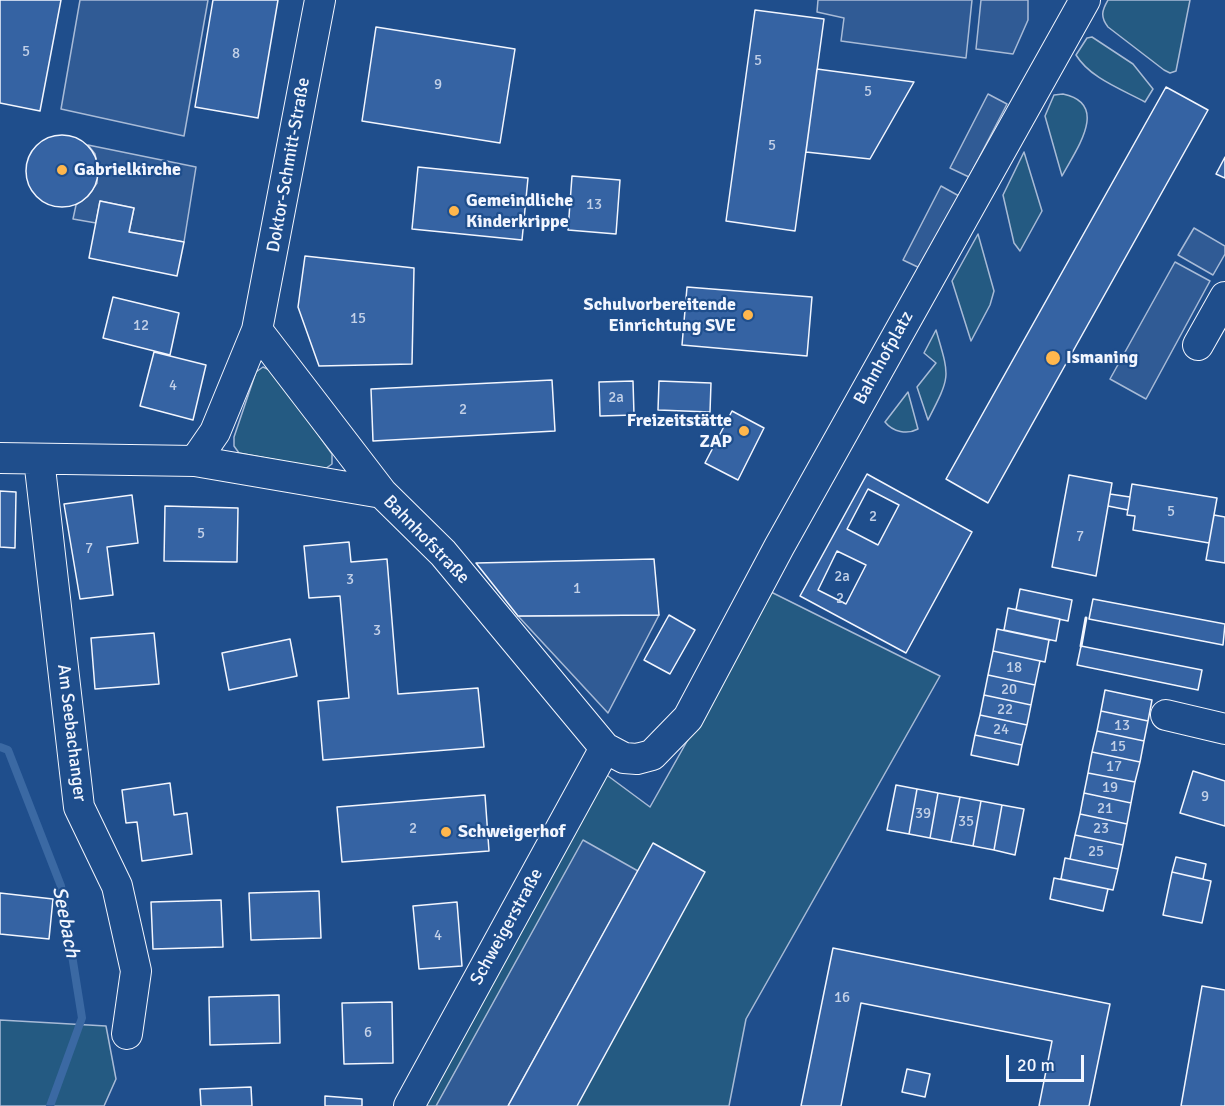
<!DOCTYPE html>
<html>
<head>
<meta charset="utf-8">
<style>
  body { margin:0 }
  #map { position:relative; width:1225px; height:1106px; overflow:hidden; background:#1f4e8c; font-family:Signika,sans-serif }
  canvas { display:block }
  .scale { position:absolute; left:1006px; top:1055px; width:78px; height:27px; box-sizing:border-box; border:3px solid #f2f6ff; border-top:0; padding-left:8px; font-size:18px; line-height:21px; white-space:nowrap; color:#f2f6ff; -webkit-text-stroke:4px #1f4e8c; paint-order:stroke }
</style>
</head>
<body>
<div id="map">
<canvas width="1225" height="1106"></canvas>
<div class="scale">20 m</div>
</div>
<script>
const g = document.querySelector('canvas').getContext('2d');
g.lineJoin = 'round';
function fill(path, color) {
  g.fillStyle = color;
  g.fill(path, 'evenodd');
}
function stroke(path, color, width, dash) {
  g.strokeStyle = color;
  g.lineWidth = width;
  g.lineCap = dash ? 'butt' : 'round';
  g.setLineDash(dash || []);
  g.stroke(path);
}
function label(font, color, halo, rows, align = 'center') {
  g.font = font + ' Signika,sans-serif';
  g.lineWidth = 4.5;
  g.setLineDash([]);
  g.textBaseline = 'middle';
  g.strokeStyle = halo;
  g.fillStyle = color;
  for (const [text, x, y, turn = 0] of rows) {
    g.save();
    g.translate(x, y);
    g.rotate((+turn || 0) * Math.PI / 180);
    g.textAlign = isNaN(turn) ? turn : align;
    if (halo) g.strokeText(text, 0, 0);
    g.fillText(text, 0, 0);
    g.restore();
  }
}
const green = new Path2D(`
  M1108 0H1190L1176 71 1170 73 1164 70 1108 27C1100 17 1102 10 1108 0Z
  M1092 37 1133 64 1153 89 1145 102C1121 89 1090 78 1076 55L1087 38Z
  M1063 94C1111 104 1075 151 1062 176L1045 116 1054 95Z
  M1024 152 1042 211 1020 251 1014 243 1003 195Z
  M978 234 994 291 990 305 971 341 952 281Z
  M936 330C950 378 951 375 928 420L917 387 936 363 924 353Z
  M263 367 274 372 332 454V464L325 469 239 453 234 446V437L256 372Z
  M908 392 918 429C907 435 893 432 885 422Z
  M771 592 940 676 746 1019 729 1106H410L600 770 650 807Z
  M0 1020 106 1026 116 1079 104 1106H0Z`);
fill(green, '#245a82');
stroke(green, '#a8bbd7', 1.5);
const parking = new Path2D(`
  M80 0H208L184 136 61 109Z
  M818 0H972L966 58 841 41 844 18 817 12Z
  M981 0H1028V20L1013 54 976 49Z
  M988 94 1007 104 969 177 950 168Z
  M88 145 196 167 184 242 129 232 134 208 100 201 96 223 73 219 76 205 88 196 97 183 98 168 95 154Z
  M941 186 959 196 922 269 903 260Z
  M1194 228 1225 246V254L1213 275 1178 255Z
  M1175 262 1210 281 1146 399 1110 379Z
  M659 615 608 713 518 616Z
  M583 840 638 871 508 1106H436Z`);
fill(parking, '#305b95');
stroke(parking, '#a8bbd7', 1.5);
stroke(new Path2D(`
  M0 747 8 750 61 886 82 1018 50 1106`), '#3b69a3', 8);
const building = new Path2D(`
  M0 0H61L40 111 0 103Z
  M213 0H278L258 118 195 107Z
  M755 10 824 19 795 231 726 221Z
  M376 27 515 49 500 143 362 121Z
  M817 69 914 82 870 159 806 152Z
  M1166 87 1208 110 988 503 946 479Z
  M26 171a36 36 0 1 1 72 0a36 36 0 1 1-72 0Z
  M1225 157V178L1216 174Z
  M418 167 528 178 522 240 412 229Z
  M572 176 620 180 616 234 568 230Z
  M100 201 134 208 129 232 184 242 177 276 89 258Z
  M305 256 414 268 412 364 319 366 298 307Z
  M687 287 812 297 807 356 682 345Z
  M113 297 179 313 170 355 103 338Z
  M154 352 206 365 193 420 140 406Z
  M552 380 555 431 373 441 371 389Z
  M633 381 634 415 600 416 599 382Z
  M659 381 711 383 710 412 658 410Z
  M732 411 764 428 738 480 705 463Z
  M867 474 972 532 906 653 800 596Z
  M1069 475 1112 483 1096 576 1052 567Z
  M1132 484 1217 498 1209 543 1133 530 1135 516 1127 515Z
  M868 489 899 505 878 545 847 529Z
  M0 491 16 492 15 548 0 547Z
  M1110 494 1130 497 1128 510 1108 506Z
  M132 495 138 543 107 547 113 595 80 599 64 504Z
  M165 506 238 508 237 562 164 561Z
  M1214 515 1225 517V563L1206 560Z
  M349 542 351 562 387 559 398 694 478 688 484 747 323 760 318 701 349 698 340 596 309 598 304 546Z
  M837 551 866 565 846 604 818 590Z
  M654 559 659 615 518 616 476 563Z
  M1020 589 1072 600 1068 621 1016 610Z
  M1093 599 1225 624 1223 645 1089 619Z
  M1008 608 1060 619 1056 641 1004 630Z
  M669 615 695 630 670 674 644 660Z
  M997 629 1049 640 1045 662 993 651Z
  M154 633 159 684 95 689 91 638Z
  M290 639 297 676 229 690 222 653Z
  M1081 646 1202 670 1198 690 1077 665Z
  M993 651 1040 661 1035 685 988 675Z
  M988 675 1035 685 1031 705 984 695Z
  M1105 690 1152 700 1148 721 1101 711Z
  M984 695 1031 705 1027 725 980 715Z
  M1101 711 1148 721 1144 741 1097 731Z
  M980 715 1027 725 1022 745 975 735Z
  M1097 731 1144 741 1140 762 1092 752Z
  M975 735 1022 745 1018 765 971 755Z
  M1092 752 1140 762 1135 782 1088 773Z
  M1193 771 1225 781V826L1180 813Z
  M1088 773 1135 782 1131 803 1084 793Z
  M170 783 174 815 187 813 192 854 142 861 137 822 126 823 122 790Z
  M896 785 917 789 909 834 887 830Z
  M917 789 938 793 930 838 909 834Z
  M938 793 960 797 951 842 930 838Z
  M1084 793 1131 803 1127 824 1080 814Z
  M485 795 489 851 342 862 337 807Z
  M960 797 981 801 973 846 951 842Z
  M981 801 1002 805 994 850 973 846Z
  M1002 805 1024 809 1015 855 994 850Z
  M1080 814 1127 824 1123 845 1075 835Z
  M1075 835 1123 845 1118 869 1070 859Z
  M653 843 705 872 577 1106H508Z
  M1176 857 1206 864 1203 879 1172 872Z
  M1065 858 1118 869 1113 890 1061 879Z
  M1172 872 1211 881 1202 923 1163 915Z
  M1054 878 1108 889 1103 911 1050 899Z
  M319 891 321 938 251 940 249 893Z
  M0 893 53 899 49 939 0 934Z
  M221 900 223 947 153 949 151 902Z
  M457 902 462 966 419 969 413 906Z
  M833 948 1110 1004 1089 1106H1039L1052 1041 861 1003 841 1106H801Z
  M1202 986 1225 990V1106H1181Z
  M279 995 280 1043 210 1045 209 997Z
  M392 1002 393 1063 344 1064 342 1003Z
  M907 1069 930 1074 925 1097 902 1092Z
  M251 1087 252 1106H201L200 1089Z
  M325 1096 362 1099V1106H325Z`);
fill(building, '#3563a3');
stroke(building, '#f2f6ff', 1.5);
const minor = new Path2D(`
  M257 330 382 493 443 553 605 748 624 758 637 759 652 755 688 718 779 547 1085 0
  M1198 345 1225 297
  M0 458 195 461 382 493
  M39 459 79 807 117 886 136 971 127 1034
  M195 461 215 432 257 330 320 0
  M1166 715 1225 729
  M409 1106 605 748`);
stroke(minor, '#f2f6ff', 32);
stroke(minor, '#1f4e8c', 30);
stroke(new Path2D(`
  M1081 646 1086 618`), '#f2f6ff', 3);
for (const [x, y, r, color] of [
  [62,170,6,"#ffb74d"],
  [454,211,6,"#ffb74d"],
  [748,315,6,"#ffb74d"],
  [1053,358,8,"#ffb74d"],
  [744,431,6,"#ffb74d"],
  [446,832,6,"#ffb74d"]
]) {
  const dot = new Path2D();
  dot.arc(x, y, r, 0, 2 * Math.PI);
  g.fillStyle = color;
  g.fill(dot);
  stroke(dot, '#1f4e8c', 2);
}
label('15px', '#c3d1e8', null, [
  ["5",26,52],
  ["8",236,54],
  ["5",758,61],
  ["9",438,85],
  ["5",868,92],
  ["5",772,146],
  ["13",594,205],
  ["15",358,319],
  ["12",141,326],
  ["4",173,386],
  ["2a",616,398],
  ["2",463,410],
  ["5",1171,512],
  ["2",873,517],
  ["5",201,534],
  ["7",1080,537],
  ["7",89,549],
  ["2a",842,577],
  ["3",350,580],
  ["1",577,589],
  ["2",840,599],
  ["3",377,631],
  ["18",1014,668],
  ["20",1009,690],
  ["22",1005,710],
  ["13",1122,726],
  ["24",1001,730],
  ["15",1118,747],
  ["17",1114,767],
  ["19",1110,788],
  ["9",1205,797],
  ["21",1105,809],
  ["39",923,814],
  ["35",966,822],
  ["2",413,829],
  ["23",1101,829],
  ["25",1096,852],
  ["4",438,936],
  ["16",842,998],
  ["6",368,1033]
]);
label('18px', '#f2f6ff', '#1f4e8c', [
  ["Doktor-Schmitt-Straße",289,165,-80],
  ["Bahnhofplatz",884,358,-61],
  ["Bahnhofstraße",426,540,46],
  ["Am Seebachanger",71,733,83],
  ["Schweigerstraße",507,927,-61]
]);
label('bold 18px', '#f2f6ff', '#1f4e8c', [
  ["Gabrielkirche",74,170],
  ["Gemeindliche",466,201],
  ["Kinderkrippe",466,222],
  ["Schulvorbereitende",736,305,"right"],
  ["Einrichtung SVE",736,326,"right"],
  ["Ismaning",1066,358],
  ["Freizeitstätte",732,421,"right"],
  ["ZAP",732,442,"right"],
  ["Schweigerhof",458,832]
], 'left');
label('italic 20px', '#f2f6ff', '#1f4e8c', [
  ["Seebach",65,922,79]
]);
</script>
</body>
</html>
